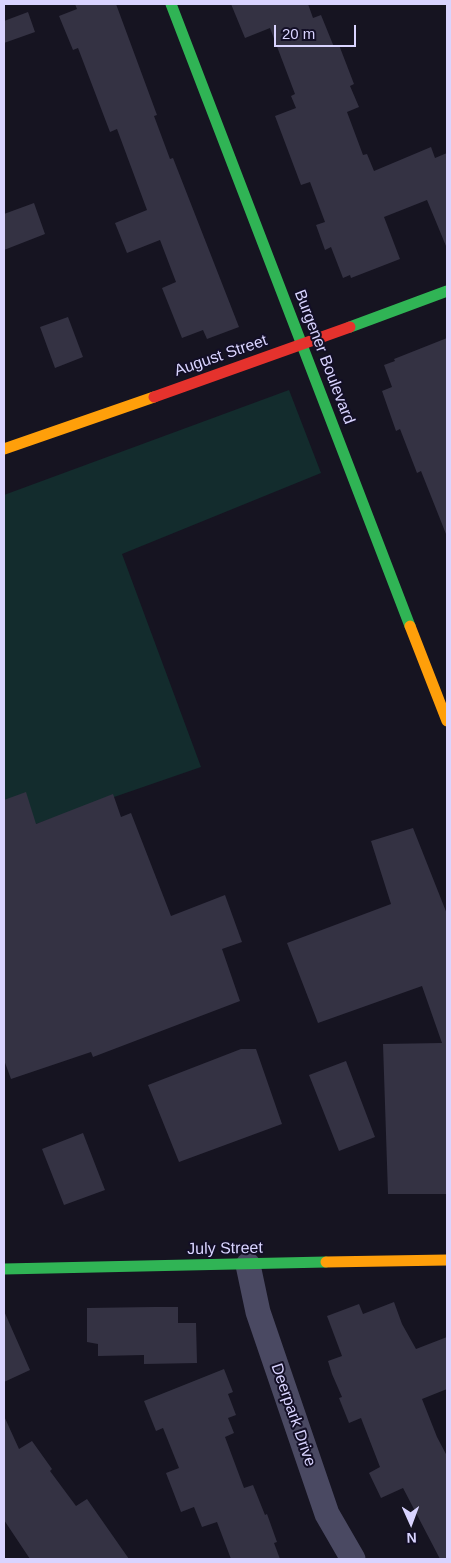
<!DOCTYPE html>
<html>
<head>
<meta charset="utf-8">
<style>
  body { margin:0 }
  #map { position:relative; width:451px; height:1563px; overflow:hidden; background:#161421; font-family:Helvetica,sans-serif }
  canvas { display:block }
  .frame { position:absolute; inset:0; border:5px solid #d9d4ff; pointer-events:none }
  .north { position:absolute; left:386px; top:1498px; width:50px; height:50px; -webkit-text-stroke:4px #130f26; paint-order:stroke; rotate:178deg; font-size:14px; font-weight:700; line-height:20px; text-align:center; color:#d9d4ff }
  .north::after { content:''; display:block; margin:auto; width:18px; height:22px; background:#d9d4ff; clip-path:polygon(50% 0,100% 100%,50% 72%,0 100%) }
  .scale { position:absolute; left:274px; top:25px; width:82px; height:22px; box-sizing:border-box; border:2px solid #d9d4ff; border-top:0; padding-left:6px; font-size:15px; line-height:18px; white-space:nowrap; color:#d9d4ff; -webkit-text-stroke:4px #130f26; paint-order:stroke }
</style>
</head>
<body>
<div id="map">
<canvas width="451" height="1563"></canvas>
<div class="frame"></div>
<div class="north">N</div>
<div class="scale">20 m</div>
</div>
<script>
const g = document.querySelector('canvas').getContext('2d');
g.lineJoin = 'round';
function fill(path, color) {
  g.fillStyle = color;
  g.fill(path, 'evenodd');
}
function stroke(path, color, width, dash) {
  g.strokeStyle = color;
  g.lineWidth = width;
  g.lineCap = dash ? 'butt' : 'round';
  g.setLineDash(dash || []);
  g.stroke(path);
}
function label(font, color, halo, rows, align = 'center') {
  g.font = font + ' Helvetica,sans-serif';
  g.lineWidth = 4;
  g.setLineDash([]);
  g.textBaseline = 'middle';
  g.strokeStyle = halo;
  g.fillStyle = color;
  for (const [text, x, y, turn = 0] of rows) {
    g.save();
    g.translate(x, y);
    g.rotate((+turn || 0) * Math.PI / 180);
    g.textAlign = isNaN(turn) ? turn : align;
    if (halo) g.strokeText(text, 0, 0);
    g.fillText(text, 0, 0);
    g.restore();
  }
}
fill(new Path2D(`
  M289 390 321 473 122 554 201 767 4 835V495Z`), '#132c2d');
fill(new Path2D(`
  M75 4H116L157 115 154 116 170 159 173 158 239 327 207 339 203 330 182 338 162 288 176 282 160 240 127 253 115 223 147 210 117 129 110 132 78 48 73 50 59 16 77 9Z
  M231 4H308L313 18 321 15 334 47 339 45 354 84 350 86 359 107 347 112 363 155 367 154 374 171 431 147 435 158 447 153V246H446L427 200 384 217 400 259 351 278 350 275 343 278 331 247 325 250 316 225 325 222 310 182 301 185 275 116 296 108 291 96 295 94 270 28 245 38Z
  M28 12 35 32 4 43V21Z
  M34 203 45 234 4 250V214Z
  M68 317 83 357 55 368 40 327Z
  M447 338V534H446L421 471 417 473 400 429 396 431 382 391 392 387 384 365 395 361 394 359Z
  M26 792 36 824 113 794 121 817 131 813 171 916 225 895 242 942 222 949 240 1001 93 1057 91 1052 11 1079 4 1060V800Z
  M413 828 447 914V1194H388L383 1044 442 1043 422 986 318 1023 287 943 391 904 371 841Z
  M241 1049H256L282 1124 179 1162 148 1085Z
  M346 1061 375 1137 339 1151 309 1075Z
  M83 1133 105 1190 64 1205 42 1149Z
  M394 1302 402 1324 416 1349 447 1337V1389L422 1399 437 1437 447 1456V1559H440L403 1488 381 1498 369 1473 380 1467 361 1418 349 1423 339 1398 342 1397 332 1374 328 1361 342 1356 327 1316 359 1304 363 1314Z
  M154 1307H178V1323H196L197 1363 144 1364V1355L98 1356V1344L87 1342V1308Z
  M4 1311 30 1370 4 1382Z
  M224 1369 233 1392 228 1394 236 1415 228 1418 234 1433 225 1437 244 1488 253 1485 265 1515 267 1514 277 1542 274 1543 280 1559H231L217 1522 202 1527 194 1507 181 1512 166 1473 179 1468 163 1428 156 1431 144 1401Z
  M4 1416 19 1449 32 1441 52 1469 50 1471 76 1506 87 1499 129 1559H30L4 1520Z`), '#343243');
stroke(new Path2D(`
  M248 1265 258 1312 327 1514 353 1559`), '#4a4962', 25);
stroke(new Path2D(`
  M171 4 410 626
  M350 327 447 291
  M4 1269 326 1262`), '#30b455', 11);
stroke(new Path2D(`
  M4 449 154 397
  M410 626 447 721
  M326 1262 447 1260`), '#ff9f0a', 11);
stroke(new Path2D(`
  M154 397 350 327`), '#e5322d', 11);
label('16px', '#d9d4ff', '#130f26', [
  ["August Street",221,356,-19],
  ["Burgener Boulevard",324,357,69],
  ["July Street",225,1249,-1],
  ["Deerpark Drive",293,1415,71]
]);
</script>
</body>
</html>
